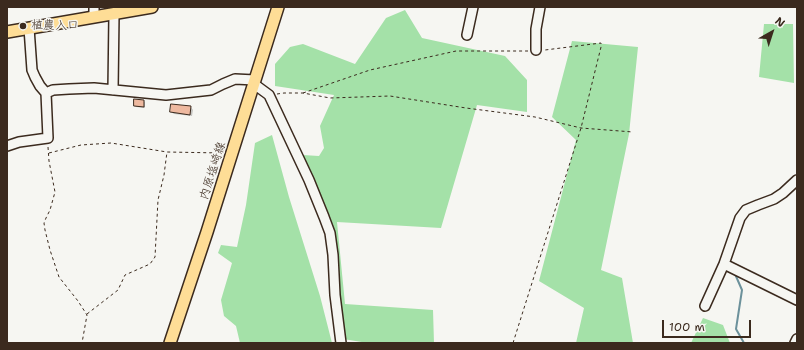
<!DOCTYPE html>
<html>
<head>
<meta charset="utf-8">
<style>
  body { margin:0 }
  #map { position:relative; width:804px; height:350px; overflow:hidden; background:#f6f6f2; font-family:"Shantell Sans",sans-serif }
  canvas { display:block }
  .frame { position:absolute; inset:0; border:8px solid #3b2a1e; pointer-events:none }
  .north { position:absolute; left:752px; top:12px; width:40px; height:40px; -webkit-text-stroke:3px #f6f6f2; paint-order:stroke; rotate:39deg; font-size:11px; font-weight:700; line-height:16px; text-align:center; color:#3b2a1e }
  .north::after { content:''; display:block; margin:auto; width:14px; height:18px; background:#3b2a1e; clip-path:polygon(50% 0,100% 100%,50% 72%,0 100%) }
  .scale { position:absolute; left:662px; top:320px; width:89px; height:18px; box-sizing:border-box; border:2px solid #3b2a1e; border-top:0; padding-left:5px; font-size:12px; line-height:14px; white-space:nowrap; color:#3b2a1e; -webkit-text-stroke:3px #f6f6f2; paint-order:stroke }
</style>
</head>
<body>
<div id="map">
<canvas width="804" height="350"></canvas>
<div class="frame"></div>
<div class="north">N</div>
<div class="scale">100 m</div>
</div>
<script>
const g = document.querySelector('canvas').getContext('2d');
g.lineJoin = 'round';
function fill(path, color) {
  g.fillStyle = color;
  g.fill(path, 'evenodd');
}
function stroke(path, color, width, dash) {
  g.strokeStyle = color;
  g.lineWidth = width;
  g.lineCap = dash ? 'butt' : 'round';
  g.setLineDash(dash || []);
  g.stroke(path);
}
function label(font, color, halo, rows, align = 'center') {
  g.font = font + ' "Shantell Sans","Klee One",sans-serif';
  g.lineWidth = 3;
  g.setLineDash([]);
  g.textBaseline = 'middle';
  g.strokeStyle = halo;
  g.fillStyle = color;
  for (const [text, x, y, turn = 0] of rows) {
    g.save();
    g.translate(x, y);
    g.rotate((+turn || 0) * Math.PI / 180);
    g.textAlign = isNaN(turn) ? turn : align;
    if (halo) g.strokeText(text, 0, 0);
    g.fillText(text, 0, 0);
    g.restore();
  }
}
fill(new Path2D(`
  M405 10 422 38 505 56 527 80V112L477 105 441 228 337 222 345 304 433 310 434 343H368L343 339 333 231 303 155 319 156 324 148 320 126 334 95 275 86V64L290 47 303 44 355 64 386 18Z
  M764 24H793L794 83 759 77Z
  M572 41 638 47 629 134 601 270 622 278 633 343H576L584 308 539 281 576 140 552 117Z
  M272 135 289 197 320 296 332 343H240L236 326 224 316 221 300 232 263 218 253 221 245 237 247 246 205 255 143Z
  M703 318 723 325 730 343H691Z`), '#a4e1a8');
fill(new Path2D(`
  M144 101 145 102V108L136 107 135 106Z
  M191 107 193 110 192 116 174 114 171 112Z`), '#0003');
stroke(new Path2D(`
  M735 274 742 290 736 329 744 343`), '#6c919b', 2);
const building = new Path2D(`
  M134 99 144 100V107L134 106Z
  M171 104 191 106 190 115 170 112Z`);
fill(building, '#eeb9a0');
stroke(building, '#3b2a1e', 1);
const minor = new Path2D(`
  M94 7V17
  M467 35 473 7
  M536 50V29L540 7
  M254 84 269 95 309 180 324 217 330 233 333 255 335 295 341 343
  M113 90 114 14
  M46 93 53 90 69 89 94 88 166 95 211 90 223 84 235 79 255 80
  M7 146 19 142 48 138 46 93 40 86 35 77 32 70 29 28
  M724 264 797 300
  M705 306 724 264 740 218 746 210 758 205 774 199 783 193 797 180
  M795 343 797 339`);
const major = new Path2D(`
  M7 32 152 7
  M170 343 207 232 278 7`);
stroke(minor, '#3b2a1e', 12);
stroke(major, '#3b2a1e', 14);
stroke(new Path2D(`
  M303 93 370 70 456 51H528
  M277 94 284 93H303L330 98 390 96 466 108 535 117 581 128 633 132
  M48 147 49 161 55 192 50 210 46 218 44 223 45 230 50 250 59 277 78 301 87 315 82 343
  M49 153 81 145 111 143 167 152 222 153
  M87 314 118 290 125 275 150 264 155 257 158 200 164 175 167 152
  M513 343 581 128 601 47V43L545 50`), '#3b2a1e', 1, [3, 3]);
stroke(minor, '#f6f6f2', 9);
stroke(major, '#fedd96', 11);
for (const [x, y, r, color] of [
  [23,26,4,"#3b2a1e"]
]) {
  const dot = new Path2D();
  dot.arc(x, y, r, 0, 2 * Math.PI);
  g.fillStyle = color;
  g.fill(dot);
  stroke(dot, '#f6f6f2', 1.5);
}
label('12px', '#3b2a1e', '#f6f6f2', [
  ["植農入口",31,26]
], 'left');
label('12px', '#3b2a1e', '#f6f6f2', [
  ["内原塩崎線",213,171,-72]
]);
</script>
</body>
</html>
